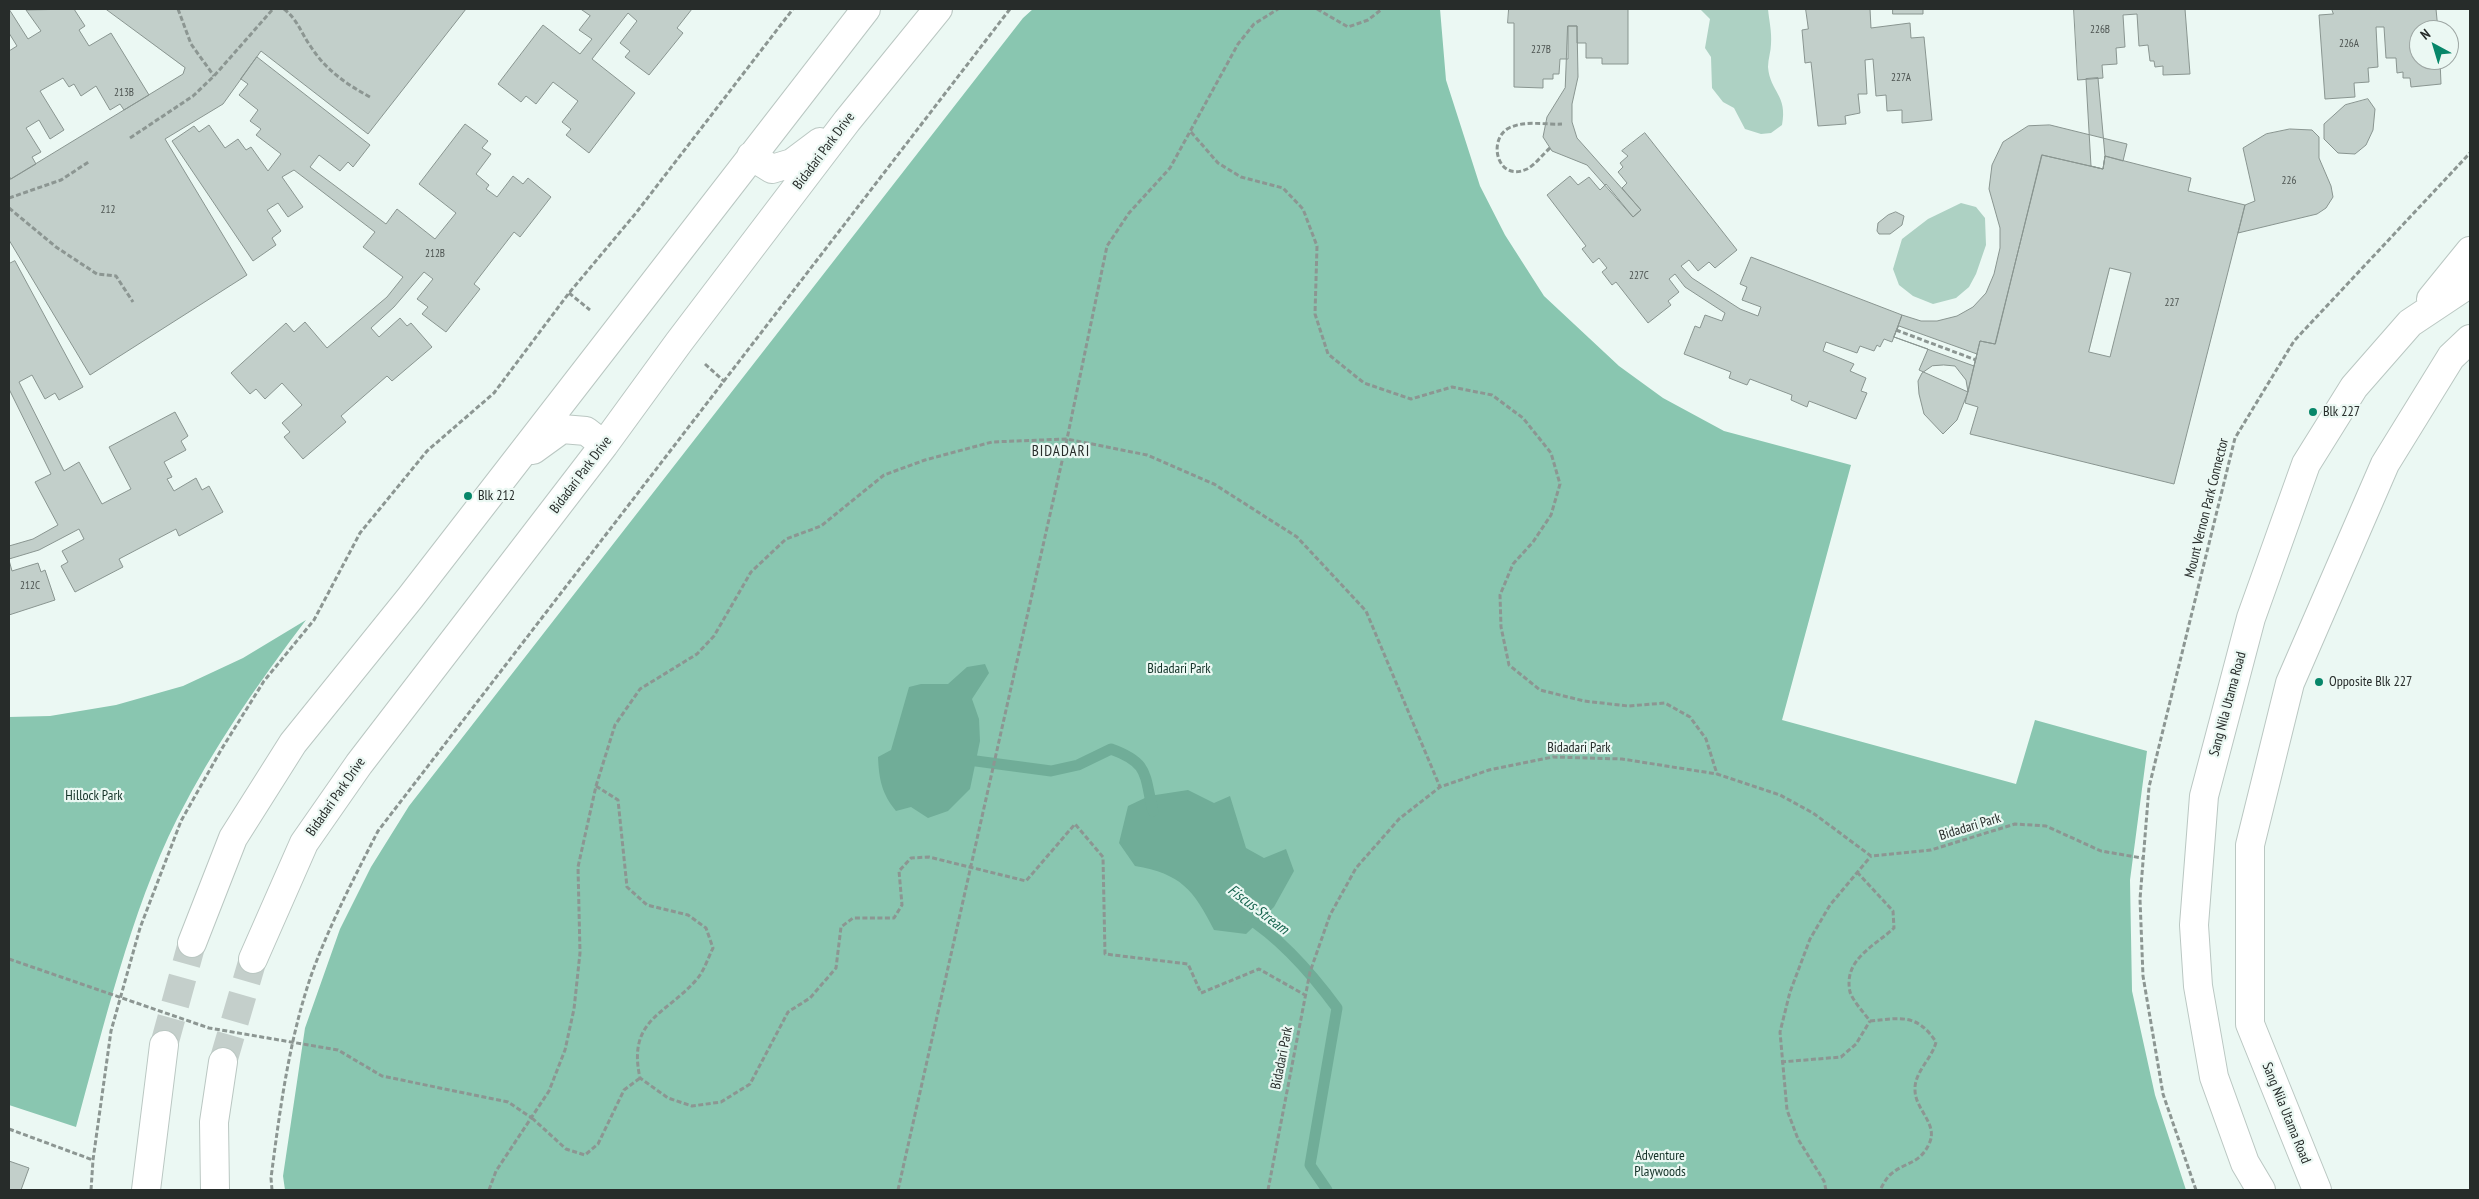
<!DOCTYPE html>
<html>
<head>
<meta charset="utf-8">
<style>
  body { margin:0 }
  #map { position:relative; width:2479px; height:1199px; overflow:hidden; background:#ebf8f3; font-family:"PT Sans Narrow",sans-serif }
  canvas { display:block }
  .frame { position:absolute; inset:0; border:10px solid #272c2a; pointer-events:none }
  .north { position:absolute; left:2409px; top:20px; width:50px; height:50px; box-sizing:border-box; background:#ebf8f3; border:1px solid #9da6a3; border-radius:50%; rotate:321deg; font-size:14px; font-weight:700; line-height:20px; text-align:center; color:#272c2a }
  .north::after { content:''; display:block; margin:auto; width:18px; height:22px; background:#078669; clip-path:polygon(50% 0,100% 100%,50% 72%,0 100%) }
</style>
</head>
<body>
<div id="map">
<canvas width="2479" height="1199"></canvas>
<div class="frame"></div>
<div class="north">N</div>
</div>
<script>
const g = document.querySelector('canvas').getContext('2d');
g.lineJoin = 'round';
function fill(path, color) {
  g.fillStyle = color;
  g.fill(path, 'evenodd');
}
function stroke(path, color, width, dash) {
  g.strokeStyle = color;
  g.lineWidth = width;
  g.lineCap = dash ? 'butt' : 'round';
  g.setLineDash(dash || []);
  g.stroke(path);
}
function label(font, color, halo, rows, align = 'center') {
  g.font = font + ' "PT Sans Narrow",sans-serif';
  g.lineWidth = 4.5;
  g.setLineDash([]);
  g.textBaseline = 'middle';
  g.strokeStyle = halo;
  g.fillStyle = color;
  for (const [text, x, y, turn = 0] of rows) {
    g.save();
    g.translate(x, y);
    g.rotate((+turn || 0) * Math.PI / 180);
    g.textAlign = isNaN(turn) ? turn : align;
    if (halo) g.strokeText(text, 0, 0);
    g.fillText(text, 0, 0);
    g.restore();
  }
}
fill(new Path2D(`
  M1700 9H1768C1769 20 1772 32 1771 44 1771 51 1768 59 1768 67 1770 92 1788 95 1782 125L1771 133 1761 134 1745 129 1734 108 1723 102 1712 88 1711 57 1705 48 1710 19Z
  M1961 203 1976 207 1985 218 1986 245 1976 274 1969 287 1956 298 1933 304 1913 296 1899 285 1893 269 1902 239 1928 219Z`), '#add1c3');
fill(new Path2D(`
  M1033 9H1440L1446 80 1480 186 1505 235 1544 296 1619 366 1663 398 1724 431 1851 465 1782 720 2016 784 2035 720 2147 751 2130 880 2132 991 2155 1095 2186 1190H285L283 1176 305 1028 340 929 371 867 409 806 1023 18Z
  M306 620C258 683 213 748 177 819 130 913 104 1026 76 1127L9 1105V717L50 716 116 705 183 686 243 658Z`), '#89c6b0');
fill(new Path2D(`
  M985 664 989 673 972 699 979 719 980 741 970 789 948 811 928 818 911 807 896 811C882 794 879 780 878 757L891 750 909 687 921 684H948L967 667Z
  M1188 790 1214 803 1230 796 1246 848 1264 858 1286 849 1294 871 1274 907 1246 934 1214 930C1193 889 1181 874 1135 866L1119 843 1128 806 1149 796Z`), '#70ad98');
stroke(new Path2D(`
  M976 761 1051 771 1078 765 1111 749C1150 763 1144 775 1153 811
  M1245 916C1282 939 1312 974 1337 1008L1310 1165 1327 1190`), '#70ad98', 11);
const building = new Path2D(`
  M9 9 28 39 41 31 26 10 74 9 85 26 79 30 89 46 111 33 149 95 124 110 120 104 110 110 96 86 81 96 74 84 69 87 63 78 40 91 64 130 50 139 39 120 26 128 41 152 32 157 36 164 11 179 9 176V51L17 46 9 33Z
  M106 9H466L368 134 261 51 223 104 165 139 247 275 90 375 9 240V180L183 74 185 68Z
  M581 9H692L677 28 683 33 649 75 625 57 630 51 620 43 637 21 628 13 592 59 635 93 589 153 566 135 571 129 562 122 578 101 553 82 536 104 526 96 521 102 498 84 543 25 580 54 592 39 579 30 590 16Z
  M1509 9H1628V64H1602V58H1586V43H1577V26H1568V59H1560L1559 74H1553V79H1543V88L1514 87V23H1508Z
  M1806 9H1870L1871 28 1910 23 1911 38 1924 37 1932 120 1902 123V110L1887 111 1886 95 1876 96 1873 59 1865 60 1867 94H1858L1860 113 1845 116 1846 124 1818 126 1811 62 1805 63 1802 30 1808 29Z
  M1893 9H1923V14H1893Z
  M2074 9H2185L2190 74 2163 75V66L2155 67 2154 61H2150L2148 45 2139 46 2137 14 2123 15 2125 47 2116 48 2117 64 2102 65 2103 78 2078 80Z
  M2332 9H2436L2438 30H2419V60H2440L2441 84 2411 87 2410 78H2403V72L2397 73 2396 58H2386L2384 27H2376L2378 67 2368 68 2369 82 2354 83 2355 97 2325 99 2319 15 2333 14Z
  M1568 26H1577L1578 77 1572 104V122L1577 138 1641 210 1633 217 1587 165 1552 151 1543 137 1547 117 1565 88Z
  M257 57 370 145 353 167 348 162 340 171 319 155 310 167 386 224 397 209 435 239 456 213 419 184 465 124 488 141 482 148 491 154 476 174 489 185 486 189 497 197 513 176 523 184 528 178 551 197 520 237 514 232 474 284 480 289 446 332 422 314 428 307 417 299 433 279 424 272 394 307 371 328 379 337 400 318 407 326 411 323 432 347 392 381 387 376 341 416 346 422 303 459 284 437 290 432 282 423 302 405 282 383 265 399 256 389 250 394 231 373 286 323 294 332 305 322 327 348 387 297 403 277 363 247 375 232 294 170 282 177 303 207 288 217 278 203 267 210 281 231 272 238 276 245 253 261 172 141 194 126 199 132 209 125 225 148 238 139 246 150 251 147 268 171 281 154 256 135 261 129 250 121 258 110 239 95 248 84 241 79Z
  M2098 78 2105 156 2103 169 2091 166 2086 79Z
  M2368 99 2375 109 2373 130 2366 145 2355 154 2338 153 2324 139V124L2345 105Z
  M2050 125 2127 144 2123 161 2105 156 2103 169 2042 155 1995 344 1980 341 1968 392 1919 370 1928 349 1894 337 1902 315 1921 321H1937L1957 316 1973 307 1986 293 1994 274 2000 248V228L1989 189 1992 165 2003 142 2028 126Z
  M2290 129 2312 130 2319 137V158L2331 186 2333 197 2326 208 2317 214 2238 233 2245 205 2255 201 2243 148 2266 134Z
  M1645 133 1737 250 1715 268 1709 262 1698 271 1689 260 1681 266 1692 278 1740 309 1758 316 1761 307 1742 300 1747 287 1740 284 1751 257 1902 315 1892 342 1884 339 1880 347 1877 345 1874 351 1860 346 1857 353 1826 342 1823 351 1854 364 1850 371 1866 378 1861 391 1867 393 1856 419 1809 401 1807 407 1791 400 1792 395 1750 379 1747 385 1729 378 1731 372 1684 354 1695 326 1700 328 1705 315 1722 321 1725 313 1685 287 1675 274 1669 279 1679 292 1668 301 1671 305 1648 323 1616 282 1612 285 1602 272 1607 268 1599 258 1593 263 1582 249 1586 246 1547 195 1570 176 1578 185 1589 177 1600 190 1606 184 1633 217 1641 210 1622 188 1627 183 1618 172 1623 167 1620 163 1628 156 1622 151Z
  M2042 155 2103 169 2105 156 2191 178 2188 191 2245 205 2174 484 1970 434 1978 407 1965 403 1980 341 1995 344ZM2110 268 2131 273 2110 357 2089 352Z
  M1896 212 1904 216 1902 225 1890 234H1879L1877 231 1878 223 1888 215Z
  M15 261 83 387 59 400 55 393 45 399 32 375 19 382 64 471 79 462 102 504 131 489 109 447 175 412 188 436 181 441 186 450 164 462 172 477 167 479 174 491 196 478 202 490 209 486 223 512 179 536 176 529 119 559 123 567 75 592 61 566 68 562 62 551 84 539 79 529 39 550 9 559V546L33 539 58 525 35 482 51 474 9 389V264Z
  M1899 326 1977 354 1974 366 1894 337Z
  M1944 365 1955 366 1966 380 1968 392 1957 420 1943 434 1924 414 1919 394 1918 381 1922 373 1932 366Z
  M9 560 12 571 38 563 41 572 45 570 55 600 9 615Z
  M9 1161 29 1168 21 1190H9Z`);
fill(building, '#c2cfca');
stroke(building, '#899590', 1);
stroke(new Path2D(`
  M164 1045 192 943
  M223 1062 253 959`), '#c4cfcb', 28, [28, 14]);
const minor = new Path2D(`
  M2431 299 2470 251
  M2261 1190 2245 1163 2214 1077 2198 986 2194 925 2204 796 2251 618 2306 464 2354 387 2410 323 2470 283
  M2317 1190 2250 1024V845L2290 683 2385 464 2451 357 2470 339`);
const tertiary = new Path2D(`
  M751 156 772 169 792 163 820 142
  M533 450 562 429 586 431 604 445
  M192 943 233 838 293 743 410 598 866 9
  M253 959 304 843 359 764 604 445 679 342 847 121 938 9
  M146 1190 164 1045
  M215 1190 214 1122 223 1062`);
stroke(minor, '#bac7c2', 30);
stroke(tertiary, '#bac7c2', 30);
stroke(new Path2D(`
  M178 9 191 44 214 76
  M284 9C298 20 301 33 311 47 326 70 346 84 370 97
  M1317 9 1348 27 1368 20 1382 9
  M1191 132 1218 163 1241 177 1283 188 1303 209 1317 246 1315 314 1328 354 1364 383 1411 399 1452 387 1492 395 1523 418 1551 453 1560 484 1551 515 1533 542 1513 564 1500 595 1501 627 1509 665 1540 690 1584 701 1628 706 1665 703 1690 717 1706 739 1717 774
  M130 138 193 96 214 76 273 9
  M1550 148C1543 154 1535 165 1527 169 1497 183 1487 139 1509 128 1525 120 1545 125 1562 124
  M9 198 61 180 90 161
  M9 208 56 247 97 274 116 276 133 302
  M569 293 590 310
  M1896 330 1976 360
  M705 364 725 382
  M596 786 618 800 627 887 647 905 688 915 706 928 713 948C708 958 704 971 697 979 666 1015 627 1019 640 1078L668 1098 692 1106 721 1102 750 1084 788 1012 810 998 836 968 841 927 853 918H894L902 905 899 871 911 858 929 857 1026 881 1075 824 1103 857 1105 954 1188 964 1201 993 1259 969 1305 995
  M1857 872 1893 911 1894 928C1875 946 1843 959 1850 992 1853 1001 1864 1013 1870 1021
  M1870 1021C1900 1018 1917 1013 1936 1042 1932 1059 1914 1072 1915 1090 1915 1110 1939 1124 1929 1144 1920 1164 1905 1162 1891 1174 1886 1178 1883 1185 1880 1190
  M1781 1062 1841 1057 1856 1044 1870 1021
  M532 1118 566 1149 585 1155 598 1144 624 1090 640 1078
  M9 1129 93 1160
  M91 1190 93 1160 111 1031 140 928 181 821 221 750 264 681 314 620 360 533 427 451 494 393 569 293 636 213 793 9
  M272 1190 271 1178C280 1109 289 1039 312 973 330 924 354 878 378 831L1010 9
  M489 1190 496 1171 549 1091 565 1050 574 1009 580 953 578 867 596 786 615 725 640 689 697 654 714 636 751 572 786 539 821 526 884 475 925 460 992 442 1067 439 1147 455 1214 484 1297 537 1366 611 1440 787
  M898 1190 1067 439 1107 246 1129 213 1170 168 1238 44 1254 24 1278 9
  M1268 1190 1310 972 1330 915 1356 868 1399 819 1440 787 1489 770 1553 757 1622 759 1717 774 1780 795 1813 813 1871 856 1931 850 2015 824 2046 826 2101 851 2142 858
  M1826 1190 1824 1181 1798 1139 1787 1110 1780 1032 1790 992 1810 939 1830 905 1871 856
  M2196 1190 2163 1094 2143 976 2140 899 2149 787 2235 438 2294 341 2470 153`), '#8c9692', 3, [5, 2.5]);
stroke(minor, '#fff', 28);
stroke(tertiary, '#fff', 28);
stroke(new Path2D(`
  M9 959 209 1028 338 1050 382 1076 508 1102 532 1118`), '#8c9692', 3, [5, 2.5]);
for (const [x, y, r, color] of [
  [2313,412,5,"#078669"],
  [468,496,5,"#078669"],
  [2319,682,5,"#078669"]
]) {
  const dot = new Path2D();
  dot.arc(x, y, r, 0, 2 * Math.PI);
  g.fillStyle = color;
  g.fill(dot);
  stroke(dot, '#ebf8f3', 2);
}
label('11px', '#4e5552', null, [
  ["226B",2100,30],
  ["226A",2349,44],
  ["227B",1541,50],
  ["227A",1901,78],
  ["213B",124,93],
  ["226",2289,181],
  ["212",108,210],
  ["212B",435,254],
  ["227C",1639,276],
  ["227",2172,303],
  ["212C",30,586]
]);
label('14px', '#272c2a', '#ebf8f3', [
  ["Bidadari Park Drive",824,151,-53],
  ["Bidadari Park Drive",581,475,-53],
  ["Mount Vernon Park Connector",2207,508,-76],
  ["Sang Nila Utama Road",2228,704,-75],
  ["Bidadari Park",1579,748],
  ["Bidadari Park Drive",336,797,-55],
  ["Bidadari Park",1970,827,-17],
  ["Bidadari Park",1282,1058,-79],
  ["Sang Nila Utama Road",2286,1113,68]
]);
label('14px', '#272c2a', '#ebf8f3', [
  ["Blk 227",2323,412],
  ["Blk 212",478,496],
  ["Opposite Blk 227",2329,682]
], 'left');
label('14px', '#133127', '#ebf8f3', [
  ["Bidadari Park",1179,669],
  ["Hillock Park",94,796],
  ["Adventure",1660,1156],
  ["Playwoods",1660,1172]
]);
g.letterSpacing = '1px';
label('15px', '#272c2a', '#ebf8f3', [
  ["BIDADARI",1061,452]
]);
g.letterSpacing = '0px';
label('italic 15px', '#196650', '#ebf8f3', [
  ["Fiscus Stream",1258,910,37]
]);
</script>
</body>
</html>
